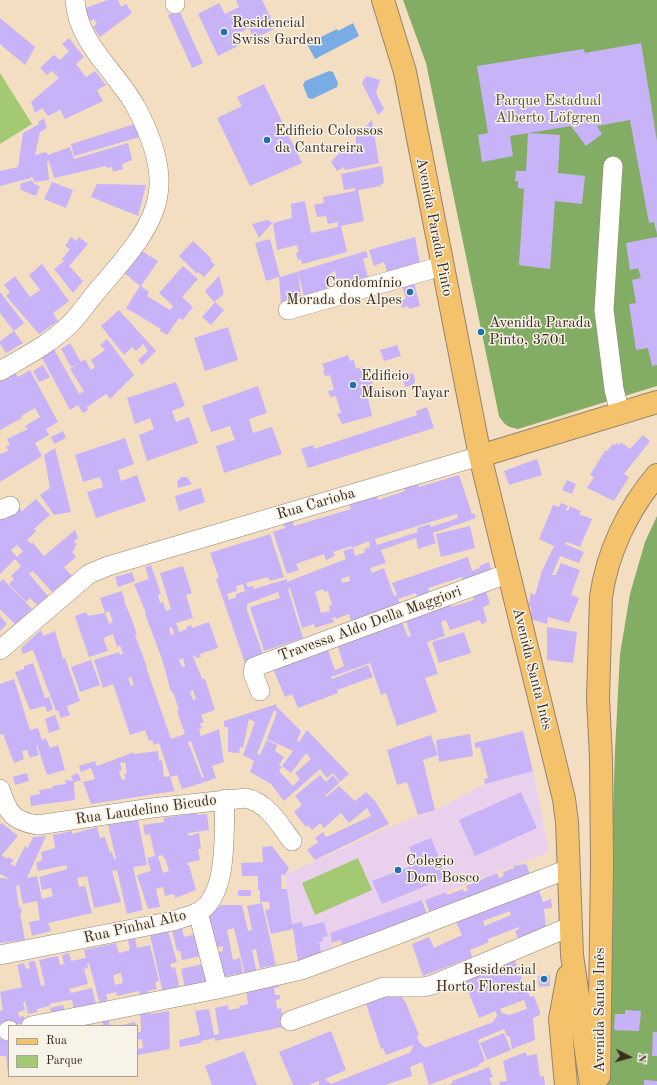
<!DOCTYPE html>
<html>
<head>
<meta charset="utf-8">
<style>
  body { margin:0 }
  #map { position:relative; width:657px; height:1085px; overflow:hidden; background:#f3dec2; font-family:"Old Standard TT",serif }
  canvas { display:block }
  .legend { position:absolute; left:8px; top:1025px; width:130px; height:52px; box-sizing:border-box; background:#f7f3e8; border:1px solid #aca397; margin:0; padding:5px 7px; list-style:none; font-size:12px; color:#3b2a1e }
  .legend li { display:flex; align-items:center; gap:8px; height:20px }
  .legend b { width:20px; border:1px solid #aca397 }
  .north { position:absolute; left:609px; top:1037px; width:40px; height:40px; -webkit-text-stroke:3px #f7f3e8; paint-order:stroke; rotate:96deg; font-size:11px; font-weight:700; line-height:16px; text-align:center; color:#3b2a1e }
  .north::after { content:''; display:block; margin:auto; width:14px; height:18px; background:#3b2a1e; clip-path:polygon(50% 0,100% 100%,50% 72%,0 100%) }
</style>
</head>
<body>
<div id="map">
<canvas width="657" height="1085"></canvas>
<ul class="legend">
<li><b style="height:5px;background:#f3c26a"></b>Rua</li>
<li><b style="height:11px;background:#a4c973"></b>Parque</li>
</ul>
<div class="north">N</div>
</div>
<script>
const g = document.querySelector('canvas').getContext('2d');
g.lineJoin = 'round';
function fill(path, color) {
  g.fillStyle = color;
  g.fill(path, 'evenodd');
}
function stroke(path, color, width, dash) {
  g.strokeStyle = color;
  g.lineWidth = width;
  g.lineCap = dash ? 'butt' : 'round';
  g.setLineDash(dash || []);
  g.stroke(path);
}
function label(font, color, halo, rows, align = 'center') {
  g.font = font + ' "Old Standard TT",serif';
  g.lineWidth = 3;
  g.setLineDash([]);
  g.textBaseline = 'middle';
  g.strokeStyle = halo;
  g.fillStyle = color;
  for (const [text, x, y, turn = 0] of rows) {
    g.save();
    g.translate(x, y);
    g.rotate((+turn || 0) * Math.PI / 180);
    g.textAlign = isNaN(turn) ? turn : align;
    if (halo) g.strokeText(text, 0, 0);
    g.fillText(text, 0, 0);
    g.restore();
  }
}
fill(new Path2D(`
  M533 771 549 852 446 892 330 933 334 953 298 962 285 875 389 827 435 810 485 784Z`), '#e9d1ed');
fill(new Path2D(`
  M0 73 32 124 0 144Z
  M358 858 372 890 315 915 302 883Z`), '#a4c973');
fill(new Path2D(`
  M403 0H657V386L518 429C508 427 504 425 499 416L426 63Z
  M657 516V1085H607L605 1051 615 751 620 654 630 594 645 542Z`), '#83ad65');
fill(new Path2D(`
  M353 23 359 36 315 59 307 44 337 29 338 31Z
  M329 71 333 72 338 83 337 87 312 99 308 98 303 85 305 81Z`), '#79abe4');
fill(new Path2D(`
  M108 0H118L121 7 126 4 132 13 100 37 93 27 97 24 94 19 90 21 85 8Z
  M236 0H262L276 28 254 39 249 28 235 35 240 45 218 56 198 14 219 3 225 14 239 7Z
  M179 10 203 63 192 68 168 15Z
  M0 18 35 47 25 65 0 44Z
  M69 38 84 57 76 64 86 77 95 71 106 85 97 90 103 101 65 119 60 110 48 116 42 108 35 113 31 102 59 78 52 71 47 75 40 68 54 55 60 60 69 51 62 44Z
  M641 43 657 141V234L654 222 649 223 630 120 597 126 602 134 586 146 571 126 510 136 513 156 482 162 478 135 488 133 477 66 584 49 585 53Z
  M366 76 380 80 376 93 384 109 378 115 362 83Z
  M264 84 302 163 250 186 217 118 242 106 237 97Z
  M44 118 47 128 40 132 35 155 46 152 48 155 70 147 74 159 128 143 132 160 122 164 123 169 113 172 112 167 107 168 106 166 54 178 49 161H47L49 180 35 182 31 175V178L0 186V171L18 167 23 133 39 124 38 122Z
  M372 120 379 163 345 170 344 167 337 171 331 162 344 148 356 145V136Z
  M135 124 140 137 74 156 71 144Z
  M528 133 560 135 558 173 585 176 582 204 555 201 550 269 519 265 524 189 518 188V181H515L516 171H526Z
  M382 166 384 183 381 184V186L358 190 364 221 341 226 347 252 302 264 301 259 298 260 296 253 299 252 297 245 277 250 273 223 292 218 291 204 305 201 311 233 338 227V222L328 224 326 216 317 217 314 205 324 203 323 197 355 191V188L344 190 341 174Z
  M32 180 34 184 40 186 36 196 21 190 20 184Z
  M52 182 73 190 66 208 44 199Z
  M97 184 146 185 138 216 91 197Z
  M268 220 272 223 259 238 252 224Z
  M71 237 76 241 79 237 88 244 69 266 83 281 73 293 54 269 64 261 62 259 70 249 65 246Z
  M415 237 420 264 388 274 384 262 374 266 369 250Z
  M657 237V365L652 366 648 348 636 350 629 304 636 303 632 280 641 278 638 268 630 270 626 243Z
  M270 239 280 277 366 251 368 257 363 259 368 277 350 282 351 286 339 289 335 271 331 273 333 279 326 281 328 290 304 296 298 272 301 296 292 297V302L281 303 279 277 266 281 255 243Z
  M193 241 212 259 210 260 215 265 204 277 198 272 197 274 179 256Z
  M137 248 158 261 141 286 149 292 147 296 170 310 173 306 159 293 183 266 198 279 182 297 193 307 183 320 179 318 167 335 160 331 161 329 126 308 140 286 122 271Z
  M42 264 69 301 53 313 58 321 39 334 6 296 10 292 4 285 15 276 30 297 40 290 29 275Z
  M219 276 224 294 214 302 205 291Z
  M414 282 420 306 409 309 408 306 402 308 400 301 406 299 402 286Z
  M0 292 24 323 14 331 0 313Z
  M215 302 224 310 211 325 202 317Z
  M119 310 156 351 142 365 138 360 148 351 143 344 136 351 132 347 124 355 101 326Z
  M228 327 238 360 205 371 194 338Z
  M14 331 23 343 6 353 0 344V341Z
  M107 339 134 375 110 399 106 394 87 407 88 410 83 413 78 405 70 410 41 356 54 349 79 394 84 391 70 369 79 363 71 367 61 349 70 343 81 362 85 359 91 370 95 367 91 360 105 350 100 345Z
  M397 345 401 356 384 361 380 350Z
  M348 355 350 361 354 360 356 369 363 367 367 369 375 390 368 399 372 416 342 424 337 414 341 413 336 396 330 397 328 391 334 390 330 375 325 376 323 371 325 370 322 364Z
  M43 365 50 377 39 382 33 371Z
  M30 370 58 422 46 429 49 435 35 443 42 456 0 482V454L8 451 6 446 10 445 7 439 28 429 25 426 40 417 35 408 21 416 22 418 0 430V379L14 371 18 377Z
  M410 373 414 375 415 382 413 385 405 387 403 379 406 378 405 374Z
  M176 382 185 406 172 411 176 422 189 417 198 443 147 461 139 435 154 429 150 418 135 424 127 398Z
  M258 386 267 413 249 419 253 433 272 427 282 454 224 473 216 446 235 440 230 426 211 432 202 406Z
  M427 407 434 428 308 468 301 449 313 445 314 449 417 415 416 411Z
  M63 431 66 438 54 444 51 437Z
  M643 435 650 441 624 474 629 477 614 501 587 488 594 477 590 475 605 451H607L613 444 615 445 617 443 620 445 621 442 630 449Z
  M125 438 134 464 118 470 121 481 137 475 146 501 96 518 87 492 103 487 100 477 83 482 75 455Z
  M55 448 71 512 54 515 40 495 50 488 44 455Z
  M537 459 542 475 509 485 504 471Z
  M459 475 472 514 474 513 476 518 433 533 436 543 418 549 416 538 381 550 386 563 370 568 372 573 384 568 394 596 397 595 392 583 468 557 472 571 480 568 479 566 489 562 492 573 463 582 462 577 428 588 430 594 417 598 416 593 398 599 400 605 351 621 349 614 336 619V617L332 618 334 622 315 628 314 624 302 628 290 588 288 589 303 638 264 651 250 607 280 598 278 592 247 604V610L264 657 245 663 216 579 219 578 210 553 270 534 284 577 270 581 268 577 246 583 248 587 253 586 254 589 287 579V582L346 559 343 551 353 548 355 556 365 552 364 549 370 547 369 541 352 548V546L333 552 335 556 326 560 324 554 296 564 299 570 287 574 273 532 285 528 282 518 291 515 294 526 351 509 347 497 374 488 378 500 405 491 401 480 415 476 419 487ZM457 514 458 518 431 527 430 524 417 528 418 532 377 545 375 539ZM349 576 350 581 343 583 341 579ZM243 584 245 591 236 594V597L229 600 227 594 237 591 236 586ZM323 589 324 592 328 591 332 605 329 606 330 611 321 613 315 592Z
  M181 477H187L192 484 178 488 177 482Z
  M567 480 576 484 572 494 562 490Z
  M201 488 205 502 179 511 175 496Z
  M36 499 50 515 34 529 36 531 27 540 31 544 32 542 44 556 75 530 78 538 74 541 77 544 74 547 75 549 72 552 76 557 64 567 72 576 52 592 33 571 29 574 48 596 37 605 30 598 26 602 9 584 14 579 11 576 21 566 15 559 0 574V518L7 519 8 518 4 514 16 505 22 511ZM17 545 23 551 17 557 11 550Z
  M561 503 568 506 566 510 568 511 570 506 571 507 581 511 579 514 592 519 580 547 567 542 565 544 584 552 579 563 560 556 552 575H556L561 563 580 570 571 595 579 598 569 623 548 617 547 624 530 619 531 607 528 606 531 593 535 595 542 571 554 546 539 539 553 505 559 507Z
  M470 526 475 548 441 557 436 534Z
  M151 565 161 594 158 595 160 603 163 602 166 611 171 609 160 573 183 566 192 593 186 595 193 618 176 623 179 632 187 629 186 627 191 625 192 628 209 622 218 648 200 654 201 657 196 658 195 655 193 656 202 679H205L215 710 201 715 204 722 200 724 202 728 199 729 201 736 219 729 224 762 212 766 216 778 202 783 182 789 177 775 170 777 175 791 91 804 83 782 95 779 91 768 81 772 79 766 95 761 97 766 134 752V754L158 751 159 761 162 760 164 777 170 776 159 743 154 745 152 740 149 741 145 730 130 735 113 684 103 688 94 660 119 652 120 655 123 654 120 645 117 647 113 634 105 637 104 640 108 651 89 657 75 616 86 612 88 616 105 613 109 624 113 622 109 611 105 613 100 598 122 591 125 601H124L132 620 137 635H135L147 667H146L171 739 185 734 177 711 179 710 173 692H171L162 659 145 614 146 613 134 584 149 579 145 567ZM172 627 174 634 171 635 169 628ZM183 658 185 666 182 667 179 660ZM131 677 134 685 131 686 128 678ZM193 690 196 699 193 700 190 692ZM191 741 204 777 202 778 188 742ZM125 762 127 773 124 774 126 779 122 780 119 771 122 770 120 763Z
  M132 572 135 581 118 587 115 577Z
  M3 579 32 609 15 624 0 609V582Z
  M486 590 490 604 483 607 487 622 481 624 480 620 450 630 446 620 441 622 445 636 427 642 438 674 425 678 437 712 397 726 386 693 381 695 370 663 331 677 332 679 368 665 373 677 337 690 338 693 298 708 292 694 285 697 273 669 326 644 335 670 344 666 336 641 401 620 408 637 411 636 406 621 427 614 426 610 450 602 451 607 474 600 472 594Z
  M0 616 7 624 0 631Z
  M547 627 577 632 573 663 547 660Z
  M41 630 43 636 55 631 63 659 65 658 80 701 67 706 70 715 61 718 58 710 56 711 33 650 23 654 21 648Z
  M464 632 471 653 439 663 432 642Z
  M91 660 100 685 80 692 71 667Z
  M33 663 45 698 49 697 53 709 47 712 45 706 30 710 15 672 24 669V666Z
  M14 679 30 730 38 728 42 740 46 738 50 748 58 745 65 770 47 775 37 745 36 746 39 755 30 758 27 750 22 751 24 759 14 763 3 734 0 735V684Z
  M277 704 276 706 301 731 297 741 299 742 307 730 349 774 340 782 333 773 327 778 320 769 284 801 271 784 250 772 254 761 243 755 255 722 249 719 243 748 240 747 239 753 228 752V727H224V721ZM274 710 277 712 267 739 293 751 282 766 291 773 306 753 311 759 295 773 300 779 293 786 279 771 282 767 279 765 284 757 275 751 277 745 267 740 260 755 257 754Z
  M55 715 60 729 49 733 45 719Z
  M523 731 533 771 485 784 484 779 488 778 480 747 476 748 474 743Z
  M470 734 473 756 439 762 436 740Z
  M431 735 438 755 423 760 435 810 418 815 407 782 397 785 387 750Z
  M27 773 29 781 15 785 13 777Z
  M78 773 81 780 74 782 75 800 31 806 30 796 40 794 39 790 53 788 52 786 66 784 65 780 73 781 71 776Z
  M320 775 326 782 333 775 339 783 325 796 326 797 339 786 355 801 366 792 375 801 389 824 315 860 307 850 318 842 315 838 323 832 326 837 371 816 367 808 349 823 341 813 324 828 320 823 312 830 308 825 306 827 294 812 302 805 295 796Z
  M521 792 537 828 475 856 459 820Z
  M197 813V815L207 814 209 830 188 833 189 836 199 833 201 849H198L200 860 187 863V865H189L196 890 175 898 174 894 165 896 163 887 156 889 160 907 148 909 137 875 151 871 147 858 155 856 150 834 145 835 143 825 164 822 163 818ZM163 855V858H165L169 871 163 873 158 856Z
  M138 820 147 865 133 867 143 910 127 914 117 870 112 871 121 902 94 908 87 876 83 877 77 878 79 887 85 886 92 913 48 923 51 931 32 936 29 922 40 920 37 901 23 904 19 885 16 886 19 908 21 907 22 913H20L25 940 0 943V878L10 879 0 874V824L2 823 18 836 2 855 7 859 8 857 14 860 10 864 15 866 25 846 28 848 33 837 46 836 27 878 37 876 42 899 53 896 51 888 42 890 39 877 67 869V865L38 871 36 863 42 860 41 852 55 848 53 835 72 831V834L97 827 100 838 105 837 110 853 112 852 114 859H116L108 825Z
  M431 838 447 877 382 904 372 881 416 864 409 847Z
  M272 846 289 868 285 875H281L282 889H287L292 924 302 922 303 927 324 922 328 936 322 937 323 941 319 942 322 956 298 962 293 929 271 934 265 910 270 909 269 902H260V890H258V876H242L241 863 263 862 262 847Z
  M526 864 532 879 432 919 425 900 446 892 447 895 463 889 464 892 468 890 466 886 497 873 499 878 504 876 503 872 514 868 513 866Z
  M538 887 543 902 551 899 552 908 544 909 546 928 518 939 515 931 519 929V927L488 939 489 942 470 950 472 957 423 976 412 944 429 937 434 948 442 944 462 935 456 922ZM510 911 511 915 485 926 483 921Z
  M238 890H251V896H238Z
  M422 900 429 920 376 939 374 933 342 945 341 940 332 943 330 933Z
  M262 903 276 965 260 968 256 949 252 950 257 973 245 975 234 928 227 930 233 960 240 958 243 973 220 977 214 953 223 951V946L211 949 204 918 221 905H242L248 931 252 930 247 906Z
  M182 927 184 937 196 934 201 956 182 960 180 951H177L172 930Z
  M168 931 177 962 170 964 172 968 175 967 180 989 163 993 150 935Z
  M135 938 137 948 150 945 159 981 155 982 157 989 148 991 149 996 141 998 139 991 117 996 116 992 106 994 108 1003 100 1004 89 963 87 964 88 968 84 969 88 984 69 989 71 993 92 988 97 1008 75 1013 72 1000 63 1001 49 1004 50 1006 37 1009V1012L28 1014 25 1001 23 1002 25 1010 18 1012 19 1017 24 1016 25 1023 0 1028V1011L3 1010 0 992 22 987 17 965 24 963 26 969 30 968 28 962 35 961 41 986 45 985 39 960 58 956 60 965 64 964 62 955 69 953 71 961 86 958 84 950 116 943 119 953 130 950 128 940ZM121 973 123 983 115 985 113 975Z
  M514 959 530 997 534 996 540 1012V1015L533 1018 535 1040 512 1049 510 1037 507 1036 504 1029 478 1040 485 1061 479 1064V1066L429 1085 422 1062 410 1067 412 1076 385 1085H319V1081L309 1085H293L279 1052 331 1031 346 1070 325 1079 331 1084 411 1052 413 1045 386 1055 383 1048 381 1049 366 1004 399 991 404 1001H405L419 1035 417 1036 419 1042 424 1047H427L493 1022 497 1016 496 1011 479 1018 463 979ZM524 1000 527 1009 509 1015 502 1013 500 1009Z
  M203 964 207 983 185 988 181 969Z
  M550 975V986L539 987 538 976Z
  M278 981 279 987 274 988 275 995H280V999L276 1000 277 1009 281 1008 283 1027 215 1041V1038L201 1041V1043L180 1047 179 1040 200 1035 195 1011 209 1009 214 1035 219 1034 215 1008 228 1005 229 1010 240 1008 239 1006 248 1004 246 988Z
  M63 1005 66 1015 53 1017 50 1008Z
  M150 1009V1014L169 1011 170 1049 137 1055V1049L143 1048 142 1039 137 1040V1032H141V1026L140 1011Z
  M625 1010 641 1011 639 1031 614 1030 615 1014H625Z
  M108 1018 110 1026H103L101 1019Z
  M135 1022 136 1026H123L122 1025Z
  M653 1032H657V1056H652Z
  M504 1033 511 1050 487 1060 480 1043Z
  M9 1037V1074H8L6 1056H0V1039Z
  M244 1051 257 1085H212L205 1066Z
  M526 1052 527 1056 537 1054 540 1077 544 1076 545 1085H500L499 1082 507 1081 503 1061Z
  M489 1067 493 1077 489 1078 492 1085H448L453 1083 452 1081Z
  M644 1080 657 1081V1085H644Z`), '#c8b3f9');
const minor = new Path2D(`
  M175 0V4
  M613 166 604 310 614 389 620 414
  M288 310 442 266
  M0 371C24 357 50 344 70 324 80 314 88 302 97 291 119 265 153 230 158 195 163 167 150 134 137 109 117 71 78 45 75 0
  M0 510 10 506
  M0 650 89 574 108 566 480 456
  M260 691 253 673 254 667 257 666 509 573
  M0 789C8 813 12 821 38 825L152 808 246 798C268 803 279 824 292 841
  M198 912 218 989
  M0 955 173 921C181 918 190 916 197 913 230 896 223 830 225 799
  M290 1021 384 987H423L432 985 562 930
  M31 1026 218 989 301 970 383 940 568 869
  M8 1031 9 1030`);
const major = new Path2D(`
  M383 0 405 72 480 456 564 799 567 822 572 955 591 1085
  M480 456 657 402
  M599 1076 602 864 601 758 598 698 601 597C607 553 628 509 657 475
  M566 1085 560 1019 568 976`);
stroke(minor, '#978470', 20);
stroke(major, '#978470', 24);
stroke(minor, '#fff', 19);
stroke(major, '#f3c26a', 22);
for (const [x, y, r, color] of [
  [224,32,4,"#1f6fb2"],
  [267,140,4,"#1f6fb2"],
  [410,292,4,"#1f6fb2"],
  [481,332,4,"#1f6fb2"],
  [353,385,4,"#1f6fb2"],
  [398,870,4,"#1f6fb2"],
  [544,979,4,"#1f6fb2"]
]) {
  const dot = new Path2D();
  dot.arc(x, y, r, 0, 2 * Math.PI);
  g.fillStyle = color;
  g.fill(dot);
  stroke(dot, '#f7f3e8', 1.5);
}
label('15px', '#3b2a1e', '#f7f3e8', [
  ["Residencial",232,23],
  ["Swiss Garden",232,40],
  ["Edificio Colossos",275,131],
  ["da Cantareira",275,148],
  ["Condomínio",402,283,"right"],
  ["Morada dos Alpes",402,300,"right"],
  ["Avenida Parada",489,323],
  ["Pinto, 3701",489,340],
  ["Edificio",361,376],
  ["Maison Tayar",361,393],
  ["Colegio",406,861],
  ["Dom Bosco",406,878],
  ["Residencial",536,970,"right"],
  ["Horto Florestal",536,987,"right"]
], 'left');
label('15px', '#555233', '#f7f3e8', [
  ["Parque Estadual",548,101],
  ["Alberto Löfgren",548,118]
]);
label('15px', '#3b2a1e', '#f7f3e8', [
  ["Avenida Parada Pinto",434,227,79],
  ["Rua Carioba",316,504,-16],
  ["Travessa Aldo Della Maggiori",370,624,-20],
  ["Avenida Santa Inês",532,669,76],
  ["Rua Laudelino Bicudo",146,810,-8],
  ["Rua Pinhal Alto",135,927,-13],
  ["Avenida Santa Inês",600,1010,-90]
]);
</script>
</body>
</html>
